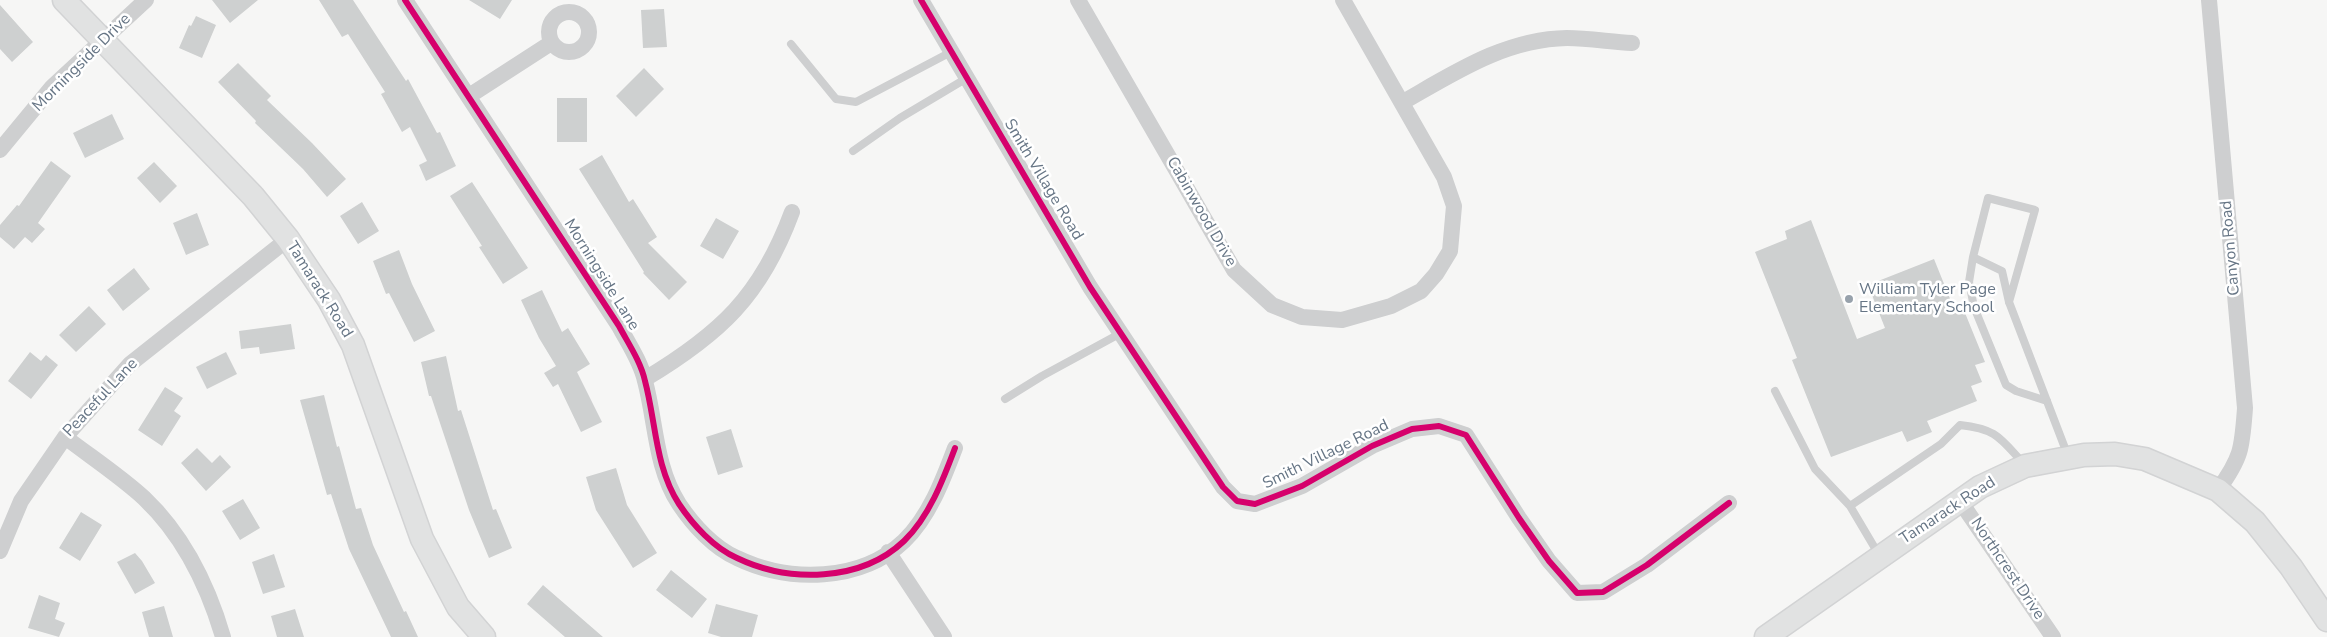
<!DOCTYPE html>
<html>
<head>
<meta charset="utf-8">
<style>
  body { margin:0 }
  canvas { display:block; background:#f6f6f5 }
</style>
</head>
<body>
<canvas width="2327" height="637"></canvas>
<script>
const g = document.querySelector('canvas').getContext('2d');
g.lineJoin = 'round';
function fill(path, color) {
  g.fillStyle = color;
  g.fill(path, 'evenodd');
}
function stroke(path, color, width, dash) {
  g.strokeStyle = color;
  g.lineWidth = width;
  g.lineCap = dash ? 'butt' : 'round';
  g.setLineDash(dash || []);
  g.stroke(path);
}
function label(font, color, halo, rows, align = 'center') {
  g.font = font + ' "Nunito Sans",sans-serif';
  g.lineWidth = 5;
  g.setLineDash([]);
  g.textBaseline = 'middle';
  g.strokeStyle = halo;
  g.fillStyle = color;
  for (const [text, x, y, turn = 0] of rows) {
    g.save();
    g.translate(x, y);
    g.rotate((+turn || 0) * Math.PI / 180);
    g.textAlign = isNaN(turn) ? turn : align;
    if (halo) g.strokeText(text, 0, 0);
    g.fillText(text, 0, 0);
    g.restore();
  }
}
fill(new Path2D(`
  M212 0H258L230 23Z
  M319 0H353L406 81 408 79 437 133 440 132 456 166 426 181 419 165 427 161 410 127 402 132 381 94 385 92 348 34 342 37Z
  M469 0H512L500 19Z
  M0 5 33 42 12 62 0 49Z
  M664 9 667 47 643 48 641 10Z
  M196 16 216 25 202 58 179 48 189 25 191 26Z
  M238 63 271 96 267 100 312 143 346 179 327 197 303 169 255 123 256 121 218 82Z
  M644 68 664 89 636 117 616 96Z
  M557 98H587V142H557Z
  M112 114 124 139 85 158 73 133Z
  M602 155 629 202 633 199 657 237 648 243 687 282 669 300 643 273 644 272 579 169Z
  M51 161 71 176 38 223 45 229 32 243 25 237 14 249 0 237V225L17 205 19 206Z
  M154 162 177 186 160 203 137 178Z
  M472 182 528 268 503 284 479 247 482 246 450 196Z
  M362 202 379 231 358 244 340 216Z
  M197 213 209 245 186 255 173 223Z
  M716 218 739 231 723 259 700 246Z
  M1811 220 1857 339 1885 328 1868 285 1934 259 1955 311 1963 308 1985 362 1975 365 1982 382 1971 386 1977 401 1927 421 1932 432 1907 442 1902 431 1831 457 1792 360 1797 358 1755 252 1787 239 1785 231Z
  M399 250 412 284 435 331 414 342 389 293 386 294 373 261Z
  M134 268 150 289 123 311 107 290Z
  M542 290 562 332 568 328 590 364 577 372 602 422 581 432 558 384 553 387 544 373 556 366 539 338 521 300Z
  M89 306 106 324 76 352 59 335Z
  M291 324 295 349 260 354 259 347 241 349 239 331Z
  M30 352 41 361 46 355 58 365 31 399 8 381Z
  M226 352 237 374 207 389 196 367Z
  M446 356 458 411 461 410 493 510 496 509 512 548 489 558 469 510 431 396H429L421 362Z
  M165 387 183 398 174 411 181 416 162 446 138 430Z
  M324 395 337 447 339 446 356 509 361 508 373 545 404 612 406 611 418 637H391L349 549 331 494 327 495 300 400Z
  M731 429 743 467 718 475 706 437Z
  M197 448 212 463 220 455 231 467 206 491 181 463Z
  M616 468 627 505 657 553 633 568 596 510 586 477Z
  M243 499 260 528 240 540 222 511Z
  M81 512 102 525 80 561 59 548Z
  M135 553 142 561 155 583 135 594 117 562Z
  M274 554 285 587 263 594 252 562Z
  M671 570 707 599 692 618 656 590Z
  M543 585 603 637H565L527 604Z
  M39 595 60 603 55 619 65 623 59 637 28 628Z
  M716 604 758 615 752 637H721L708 633Z
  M164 606 173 637H149L142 612Z
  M295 609 304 637H277L271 616Z`), '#ced0d0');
const secondary = new Path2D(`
  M64 0 253 196 288 239 329 300 353 345 422 539 458 607 484 637
  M1766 637 1980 487 2025 466 2084 455 2115 454 2145 459 2218 490 2255 522 2291 567 2327 620`);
stroke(secondary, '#d2d3d4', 25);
stroke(new Path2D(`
  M791 44 836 99 856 102 951 52
  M853 151 900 118 967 78
  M1973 257 1969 282 1974 307 2006 385 2016 391 2047 401
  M2009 302 2035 210 1988 198 1973 257 2002 271 2009 302 2068 456
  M1775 391 1815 469 1850 506 1879 555
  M1005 399 1042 376 1121 333
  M1850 506 1941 444 1960 425C1997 429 2000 438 2024 464`), '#cecfd0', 8);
stroke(new Path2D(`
  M405 0 619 326C628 343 641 362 645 381 656 422 655 467 679 504 693 525 714 548 737 558 789 583 861 582 904 541 929 517 943 480 955 448
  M921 0 1090 287 1223 487 1237 501 1255 504 1302 486 1372 446 1412 429 1439 426 1466 435 1519 518 1549 561 1577 593 1603 592 1647 565 1729 503
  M1078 0 1234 270 1272 305 1302 317 1342 320 1391 306 1421 291 1436 274 1450 251 1454 206 1444 177 1343 0
  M2209 0 2245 408C2242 448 2242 457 2218 490
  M549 32a20 20 0 1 1 40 0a20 20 0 1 1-40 0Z
  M469 96 551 43
  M1403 102C1454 73 1505 39 1567 38 1589 38 1611 42 1632 43
  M0 150 52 87 146 0
  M645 379C720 334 761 296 792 212
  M65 437C91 457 120 476 144 498 183 535 208 586 223 637
  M1960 501 2053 637
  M0 551 21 501 65 437 130 364 288 239
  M888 552 944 637`), '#cecfd0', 16);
stroke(secondary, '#e1e2e2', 22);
stroke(new Path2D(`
  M405 0 619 326C628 343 641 362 645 381 656 422 655 467 679 504 693 525 714 548 737 558 789 583 861 582 904 541 929 517 943 480 955 448
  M921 0 1090 287 1223 487 1237 501 1255 504 1302 486 1372 446 1412 429 1439 426 1466 435 1519 518 1549 561 1577 593 1603 592 1647 565 1729 503`), '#d6006c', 6);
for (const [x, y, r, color] of [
  [1849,299,5,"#98a2ac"]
]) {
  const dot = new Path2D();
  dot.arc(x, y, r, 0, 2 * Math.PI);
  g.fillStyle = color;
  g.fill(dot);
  stroke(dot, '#fff', 2);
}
label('16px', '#667585', '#fff', [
  ["Morningside Drive",82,63,-45],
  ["Smith Village Road",1043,180,59],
  ["Cabinwood Drive",1201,212,60],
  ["Canyon Road",2231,248,-95],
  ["Morningside Lane",601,275,58],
  ["Tamarack Road",319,290,58],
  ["Peaceful Lane",101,398,-47],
  ["Smith Village Road",1326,455,-26],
  ["Tamarack Road",1948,511,-33],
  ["Northcrest Drive",2007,569,56]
]);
label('16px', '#667585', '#fff', [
  ["William Tyler Page",1859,290],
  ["Elementary School",1859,308]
], 'left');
</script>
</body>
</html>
